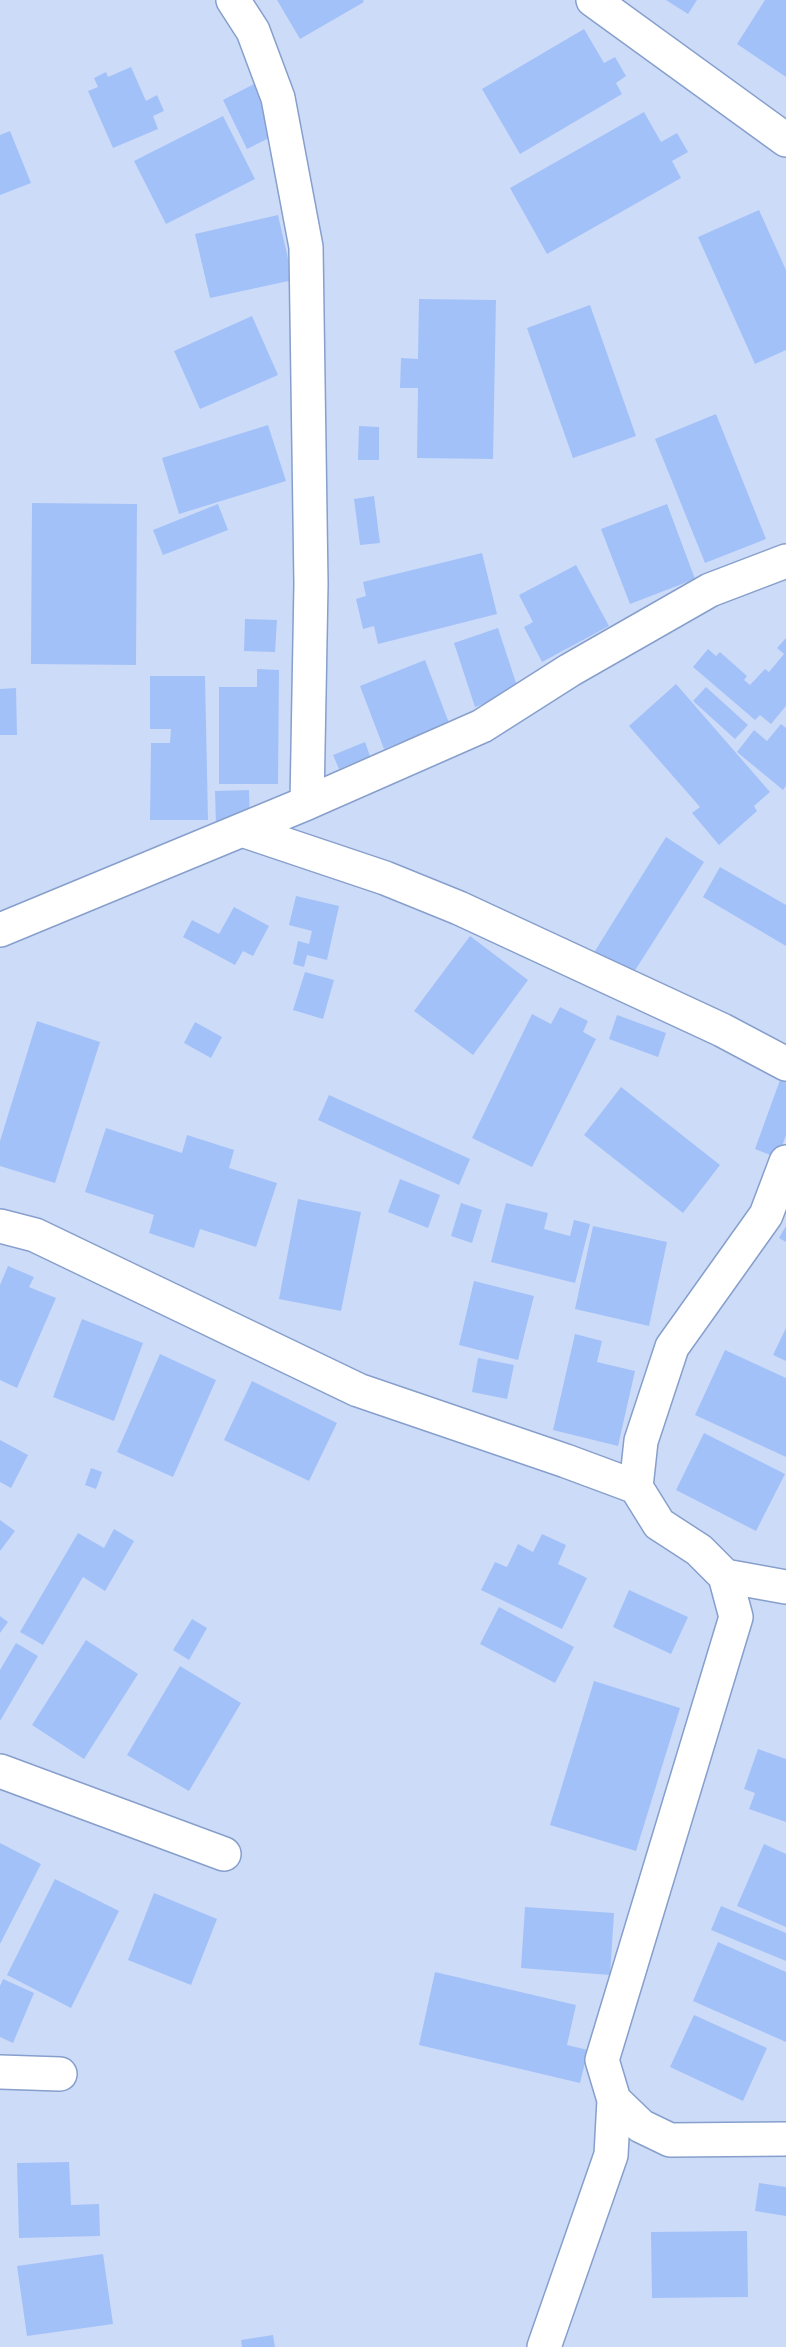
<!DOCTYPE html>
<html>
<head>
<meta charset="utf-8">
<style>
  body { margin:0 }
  canvas { display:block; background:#ccdbf8 }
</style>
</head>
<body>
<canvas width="786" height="2347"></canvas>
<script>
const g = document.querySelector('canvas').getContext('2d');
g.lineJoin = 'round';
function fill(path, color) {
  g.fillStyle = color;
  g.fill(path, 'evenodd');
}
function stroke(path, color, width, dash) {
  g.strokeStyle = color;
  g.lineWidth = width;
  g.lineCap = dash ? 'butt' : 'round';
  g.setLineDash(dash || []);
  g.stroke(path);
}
fill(new Path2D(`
  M277 0H363L364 2 300 39Z
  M666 0H697L688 14Z
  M765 0H786V77L737 44Z
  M584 29 604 63 615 57 626 76 616 83 622 94 520 154 482 89Z
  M131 67 146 101 157 95 164 111 153 116 158 129 113 148 88 91 98 87 94 78 106 72 108 77Z
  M256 83 281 132 247 149 223 100Z
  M644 112 661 142 677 133 688 152 672 161 681 178 547 254 510 188Z
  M223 116 255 179 166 224 134 161Z
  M10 131 31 183 0 195V135Z
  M759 210 786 270V350L755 364 698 237Z
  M278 215 293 280 210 298 195 234Z
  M419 299 496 300 493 459 417 458 418 388H400L401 358 418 359Z
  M590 305 636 436 573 458 527 328Z
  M252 316 278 375 200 409 174 351Z
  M716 414 766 539 705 563 655 439Z
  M268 425 286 481 179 514 162 458Z
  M359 426 379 427V460H358Z
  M374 496 380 543 360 545 354 499Z
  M32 503 137 504 136 665 31 664Z
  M218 504 228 530 163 555 153 530Z
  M667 504 695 579 630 604 601 529Z
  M482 553 497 614 378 644 374 626 363 629 356 599 366 596 363 582Z
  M576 565 609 626 542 662 524 627 533 622 519 595Z
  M245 619 277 620 275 652 244 651Z
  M498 628 519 692 475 707 454 643Z
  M786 638V706L771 724 760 715 755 720 693 667 708 649 716 656 720 652 747 676 744 680 750 685 765 669 769 672 784 654 777 648Z
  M425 660 449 723 384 749 360 686Z
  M257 669 279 670 278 784H219V687H257Z
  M150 676H205L208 820H150L151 743H170L171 729H150Z
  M676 684 770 792 754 806 757 811 719 845 692 813 700 807 629 726Z
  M706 687 748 725 735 739 693 701Z
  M16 688 17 735H0V689Z
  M781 724 786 728V786L783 790 737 752 754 730 767 741Z
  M365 742 370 756 339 769 333 755Z
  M249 790 250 824 216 825 215 791Z
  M666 837 704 862 627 983 590 959Z
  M720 867 786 905V946L703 897Z
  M296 896 339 906 327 960 307 955 304 967 293 964 298 941 309 944 312 931 289 925Z
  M234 907 269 926 253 956 243 951 235 965 183 937 192 920 219 934Z
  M470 936 528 980 473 1055 414 1011Z
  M305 972 334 980 323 1019 293 1010Z
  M560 1007 588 1021 583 1032 596 1039 532 1167 472 1138 532 1014 551 1024Z
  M617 1015 666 1033 658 1057 609 1039Z
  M37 1021 100 1042 55 1183 0 1166V1141Z
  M195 1022 222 1037 211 1058 184 1043Z
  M780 1080 786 1082V1135L778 1158 755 1149Z
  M621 1087 720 1165 683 1213 584 1135Z
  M329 1095 470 1159 459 1185 318 1120Z
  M106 1128 182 1153 187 1135 234 1150 229 1168 277 1183 256 1247 200 1229 194 1248 149 1233 154 1215 85 1192Z
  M400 1179 440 1195 428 1228 388 1212Z
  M298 1199 361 1212 341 1311 279 1299Z
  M461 1203 482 1210 472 1243 451 1236Z
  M506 1203 548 1213 544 1229 570 1236 574 1220 590 1224 575 1283 491 1262Z
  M593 1226 667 1242 649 1326 575 1309Z
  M786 1226V1242L779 1238Z
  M8 1266 34 1277 29 1287 56 1298 17 1388 0 1380V1285Z
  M474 1281 534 1296 518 1360 459 1345Z
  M82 1319 143 1343 114 1421 53 1397Z
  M786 1328V1361L773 1355Z
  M575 1334 602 1341 597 1362 635 1371 618 1446 553 1430Z
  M725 1350 786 1378V1457L695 1415Z
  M160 1354 216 1380 173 1477 117 1452Z
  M478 1358 514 1365 507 1399 472 1392Z
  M252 1381 337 1423 309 1481 224 1440Z
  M704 1433 785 1474 756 1531 676 1490Z
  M0 1440 28 1455 11 1488 0 1482Z
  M91 1468 102 1472 96 1489 85 1485Z
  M0 1520 15 1531 0 1551Z
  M114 1529 134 1541 105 1591 83 1577 43 1645 20 1632 78 1533 104 1548Z
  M542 1534 566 1545 558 1564 587 1578 562 1629 481 1590 495 1562 507 1567 518 1544 533 1552Z
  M629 1590 688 1617 671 1654 613 1627Z
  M499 1607 574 1647 555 1683 480 1644Z
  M0 1616 8 1622 0 1633Z
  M192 1619 207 1628 189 1660 173 1650Z
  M86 1640 138 1674 84 1759 32 1725Z
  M16 1643 38 1656 0 1721V1670Z
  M180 1666 241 1703 189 1791 127 1755Z
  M594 1681 680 1708 636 1851 550 1825Z
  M758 1749 786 1759V1822L749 1809 755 1793 744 1789Z
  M0 1843 41 1864 0 1944Z
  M764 1844 786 1854V1927L737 1906Z
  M55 1879 119 1911 71 2008 7 1975Z
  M154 1893 217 1919 191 1985 128 1960Z
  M721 1906 786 1933V1961L711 1930Z
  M525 1907 614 1913 610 1975 521 1968Z
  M718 1942 786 1972V2042L693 2001Z
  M435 1972 576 2005 567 2045 588 2050 580 2083 419 2045Z
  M3 1979 34 1993 13 2043 0 2037V1986Z
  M694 2015 767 2048 743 2101 670 2067Z
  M69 2162 71 2205 99 2204 100 2236 19 2238 17 2163Z
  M759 2183 786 2187V2216L755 2211Z
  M747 2231 748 2297 652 2298 651 2232Z
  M103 2254 113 2324 27 2336 17 2266Z
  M273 2335 275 2347H242L241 2340Z`), '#a3c1f9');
const street = new Path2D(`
  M233 0 253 31 278 98 306 247 311 584 307 803
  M593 0 786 140
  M242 830 385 878 459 908 722 1030 786 1064
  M0 930 307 803 482 726 570 670 710 590 786 561
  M0 1226 35 1235 358 1390 566 1461 636 1487 659 1524 699 1550 725 1576 736 1617 602 2060 614 2100 611 2155 544 2347
  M636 1487 641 1441 672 1347 766 1215 786 1162
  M725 1576 786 1587
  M0 1771 224 1854
  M0 2072 60 2074
  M614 2100 641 2126 670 2140 786 2139`);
stroke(street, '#869fcc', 36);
stroke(street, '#fff', 33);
</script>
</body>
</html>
